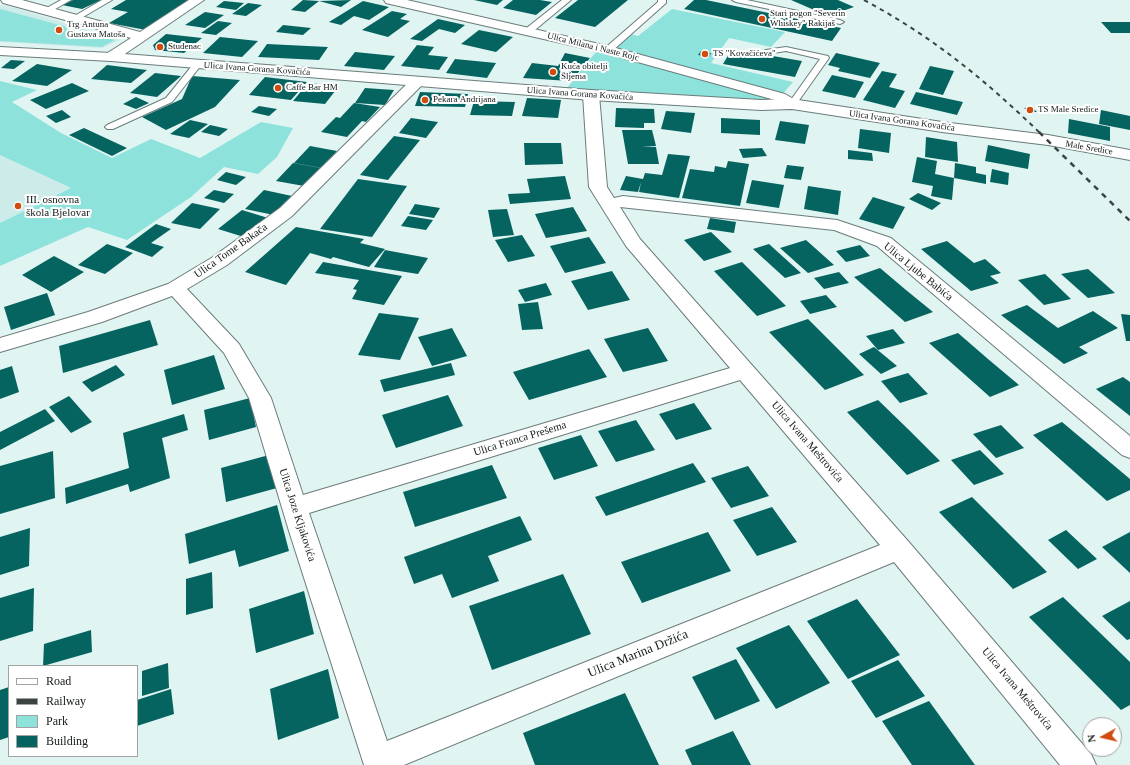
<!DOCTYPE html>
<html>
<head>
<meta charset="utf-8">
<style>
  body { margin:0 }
  #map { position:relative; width:1130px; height:765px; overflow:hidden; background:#e0f4f2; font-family:Georgia,serif }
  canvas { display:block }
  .legend { position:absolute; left:8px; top:665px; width:130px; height:92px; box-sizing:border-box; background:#fff; border:1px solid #a1a3a3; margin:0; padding:5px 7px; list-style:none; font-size:12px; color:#131a19 }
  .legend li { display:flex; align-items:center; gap:8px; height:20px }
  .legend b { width:20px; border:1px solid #a1a3a3 }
  .north { position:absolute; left:1082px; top:717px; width:40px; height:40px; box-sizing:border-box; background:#fff; border:1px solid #a1a3a3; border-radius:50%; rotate:262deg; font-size:11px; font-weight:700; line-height:16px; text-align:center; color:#131a19 }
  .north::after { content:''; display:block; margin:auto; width:14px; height:18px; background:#d04b0e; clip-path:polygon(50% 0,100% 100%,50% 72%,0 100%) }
</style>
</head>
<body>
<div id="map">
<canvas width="1130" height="765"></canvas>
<ul class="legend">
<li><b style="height:5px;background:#fff"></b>Road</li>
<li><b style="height:5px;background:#3b4443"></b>Railway</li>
<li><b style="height:11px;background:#8ee2dc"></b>Park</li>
<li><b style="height:11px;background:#056460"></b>Building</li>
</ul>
<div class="north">N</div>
</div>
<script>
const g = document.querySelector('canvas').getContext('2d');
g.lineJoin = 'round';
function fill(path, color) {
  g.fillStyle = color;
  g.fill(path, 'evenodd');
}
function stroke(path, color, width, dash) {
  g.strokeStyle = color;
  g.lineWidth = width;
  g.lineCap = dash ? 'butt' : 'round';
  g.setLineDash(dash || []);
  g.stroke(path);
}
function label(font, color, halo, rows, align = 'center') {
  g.font = font + ' Georgia,serif';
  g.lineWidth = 4;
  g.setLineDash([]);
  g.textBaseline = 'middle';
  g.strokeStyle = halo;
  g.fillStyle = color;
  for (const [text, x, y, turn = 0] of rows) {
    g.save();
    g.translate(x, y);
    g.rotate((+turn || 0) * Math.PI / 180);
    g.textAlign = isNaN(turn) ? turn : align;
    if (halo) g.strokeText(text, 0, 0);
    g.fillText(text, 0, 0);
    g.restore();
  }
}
fill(new Path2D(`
  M0 5 15 8 120 40 102 48 0 42Z
  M0 155 71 188 0 223Z`), '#cdebe8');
fill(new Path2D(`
  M0 9 115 40 102 47 0 41Z
  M672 9 785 32 771 47 729 38 711 63 793 82 780 97 772 99 770 103 563 93 599 48 608 50 627 33 638 36Z
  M0 81 37 90 12 102 61 133 112 158 151 139 200 158 261 122 293 128 277 157 258 174 224 167 191 197 127 240 88 227 0 266V223L71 188 0 155Z`), '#8ee2dc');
fill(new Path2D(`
  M73 0H101L82 9 62 5Z
  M126 0H192L146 30 109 23 128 12 111 9Z
  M303 0 319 1 351 0 341 7 319 1 305 12 291 10Z
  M474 0H503L497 5Z
  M513 0H540L552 2 536 15 503 8Z
  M578 0H628L595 27 555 18Z
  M694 0H706L841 28 832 41 684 9Z
  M791 0H838L854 7 828 16Z
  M224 1 244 3 236 10 216 7Z
  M363 1 389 7 369 20 354 16 341 25 329 22Z
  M248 3 262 5 246 16 232 14Z
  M392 11 407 14 400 19 410 21 388 37 362 30Z
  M205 12 224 15 205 28 185 25Z
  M438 19 465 25 455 33 439 29 422 41 410 39Z
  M218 21 232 23 216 35 201 33Z
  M1101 22H1130V33H1111Z
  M283 25 311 28 303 35 276 32Z
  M479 30 513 37 496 52 461 44Z
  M166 34 202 38 184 53 155 50 153 45Z
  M220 37 258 41 242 57 203 53Z
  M267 44 328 47 319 60 258 57Z
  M417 45 434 47 428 55 448 57 439 70 401 66Z
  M732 49 802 61 795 77 723 64Z
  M701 51 711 53 709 57 698 55Z
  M355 52 395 56 384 70 344 66Z
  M565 53 590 58 573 79 569 81 523 78 532 63 558 66Z
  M836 53 880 63 870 78 838 71 840 68 828 65Z
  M455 59 496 63 487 78 446 73Z
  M11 60 25 61 14 69 1 68Z
  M37 64 72 70 47 86 12 81Z
  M107 65 147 70 131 83 91 79Z
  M930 66 954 71 943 95 919 89Z
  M882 71 897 74 889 87 905 91 895 108 863 100Z
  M155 73 181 76 157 97 130 93Z
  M832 75 864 82 855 98 822 91Z
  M192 76 240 80 215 107 166 130 142 117 182 99Z
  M265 77 307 82 291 100 249 95Z
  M72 83 89 91 46 109 30 100Z
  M308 83 339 86 325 104 293 101Z
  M365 88 394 90 385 105 355 103Z
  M420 92 468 94 465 107 415 106Z
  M916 92 963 102 957 115 910 104Z
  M136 97 149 103 136 109 123 104Z
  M527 98 561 100 558 118 522 116Z
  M474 101 515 102 512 116 470 115Z
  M354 103 380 107 366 122 362 121 347 137 321 132 336 117 340 118Z
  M259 106 277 109 269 116 251 112Z
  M1032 107 1037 112H1029L1024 108Z
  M616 108 654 109 655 123H644V128L615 127Z
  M62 110 71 117 56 123 46 116Z
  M1101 110 1130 116V130L1099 124Z
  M666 111 695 113 691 133 661 129Z
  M411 118 438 122 426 138 399 133Z
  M721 118 760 120V135L721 133Z
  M1069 119 1110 127V141L1068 133Z
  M190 120 208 124 189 138 170 134Z
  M780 121 809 125 805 144 775 140Z
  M210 125 228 129 219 136 201 132Z
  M84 128 127 148 112 156 69 135Z
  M860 129 891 133 889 153 858 148Z
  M622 130H652L656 146 642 147H656L659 164H628Z
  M394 136 420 140 388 180 360 175Z
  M926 137 957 142 958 162 925 157Z
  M524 143H561L563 164 525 165Z
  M988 145 1030 154 1028 169 985 161Z
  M310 146 337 151 322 168 294 163Z
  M762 148 767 156 743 158 739 149Z
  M848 150 872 153 873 161 848 159Z
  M668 154 690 156 679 198 639 192 641 182 638 192 620 190 626 176 643 179 645 173 662 175Z
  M917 157 937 161 935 174 954 178 955 163 976 167V173L986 175V184L954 178 952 200 931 196 933 186 912 182Z
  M728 161 749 164 740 206 682 198 690 169 714 172 715 166 726 168Z
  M293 163 321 168 304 186 276 181Z
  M787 165 804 167 801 180 784 178Z
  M992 169 1009 173 1008 185 990 182Z
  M226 172 246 177 236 185 217 180Z
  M565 176 571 199 510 204 508 194 530 193 527 179Z
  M358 179 407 186 372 237 320 229Z
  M752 180 784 185 779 208 746 203Z
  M808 186 841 191 838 215 804 209Z
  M214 190 234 194 224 203 204 198Z
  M264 190 292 196 274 215 245 209Z
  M918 193 941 203 932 210 909 199Z
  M873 197 905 207 893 229 859 219Z
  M192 203 220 209 200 229 171 223Z
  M415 204 440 208 434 218 409 214Z
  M573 207 587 231 546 238 535 214Z
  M507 209 514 235 493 237 488 210Z
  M242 210 268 218 244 237 218 229Z
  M408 216 433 220 426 230 401 226Z
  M710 218 736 222 734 233 707 229Z
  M156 224 171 229 151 243 164 247 152 257 125 247Z
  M296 227 364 239 360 243 385 249 369 267 333 257 331 259 310 253 286 285 245 272Z
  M711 232 732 252 704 261 684 240Z
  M522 235 535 256 508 262 495 240Z
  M589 237 606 263 565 273 550 246Z
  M806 240 834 265 808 273 780 248Z
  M947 241 974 263 985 259 1001 273 990 276 999 283 971 291 921 249Z
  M107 244 133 253 105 274 78 265Z
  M769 244 801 273 785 278 753 249Z
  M860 245 870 256 846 262 836 251Z
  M385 250 428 258 418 274 374 267Z
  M54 256 84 272 51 292 22 275Z
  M323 262 402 276 384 305 352 299 357 290 353 289 359 280 315 273Z
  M742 262 786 306 757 316 714 271Z
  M880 268 906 290 933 312 905 322 854 277Z
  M1088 269 1115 293 1088 298 1061 274Z
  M612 271 630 300 588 310 571 281Z
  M839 272 849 283 824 289 814 278Z
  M1045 274 1071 299 1044 305 1018 280Z
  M546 283 552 295 525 302 518 290Z
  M47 293 55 315 11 330 4 307Z
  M826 295 837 307 810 314 800 301Z
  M538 302 543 329 522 330 518 304Z
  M1027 305 1058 328 1093 311 1118 328 1079 347 1088 353 1064 364 1001 315Z
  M379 313 419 318 400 360 358 355Z
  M1121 314 1130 315V341H1126Z
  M808 319 864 375 825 390 769 332Z
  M150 320 158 345 63 373 59 346Z
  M452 328 467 356 432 366 418 337Z
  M648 328 668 361 623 372 604 339Z
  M893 329 905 343 878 350 866 336Z
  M958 333 988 359 1019 385 990 397 929 343Z
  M874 347 897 366 881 374 859 354Z
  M589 349 607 377 529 400 513 372Z
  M214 355 225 389 172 405 164 370Z
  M451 363 455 375 384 392 380 380Z
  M116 365 125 375 92 392 82 382Z
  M12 366 19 392 0 399V370Z
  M908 373 928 394 900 403 881 381Z
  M1123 377 1130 382V416L1096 389Z
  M448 395 463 426 396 448 382 415Z
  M69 396 92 422 71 433 49 407Z
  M250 398 256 427 209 440 204 410Z
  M878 400 909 430 940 461 907 475 847 412Z
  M694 403 712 429 676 440 659 414Z
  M45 409 55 421 0 450V432Z
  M184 414 188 430 162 438 170 478 130 492 128 484 66 504 65 488 129 468 123 433Z
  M636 420 655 450 616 462 598 431Z
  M1062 422 1130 479V490L1107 501 1033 435Z
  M1001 425 1024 448 996 458 973 434Z
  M581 435 598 466 554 480 538 448Z
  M980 450 1004 474 974 485 951 460Z
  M53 451 55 498 0 514V466Z
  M269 455 277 488 226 502 221 468Z
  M693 463 706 482 606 516 595 497Z
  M492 465 507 498 415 527 403 492Z
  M748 466 769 496 731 508 711 478Z
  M972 497 1047 572 1013 589 939 512Z
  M277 505 289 551 239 567 235 550 189 564 185 534Z
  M772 507 797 542 757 556 733 520Z
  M520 516 532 540 488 556 499 581 452 598 442 574 414 584 404 557Z
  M30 528 29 566 0 575V537Z
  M1066 530 1097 559 1078 569 1048 540Z
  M708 532 731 571 642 603 621 562Z
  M1130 532V573L1102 547Z
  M212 572 213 608 186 615V579Z
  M563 574 591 634 492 670 469 606Z
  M34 588 33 631 0 641V598Z
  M304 591 314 634 256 653 249 609Z
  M1063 597 1130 662V705L1121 710 1029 617Z
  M857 599 900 655 848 679 807 621Z
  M1130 601V639L1127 640 1102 616Z
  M789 625 830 683 776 709 736 648Z
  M91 630 92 652 43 666 44 644Z
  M736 659 760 701 715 720 692 677Z
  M898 660 925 696 876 718 851 681Z
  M168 663 169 688 142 696V671Z
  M328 669 339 718 278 740 270 689Z
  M9 687V737L0 740V690Z
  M171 689 174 714 137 726V700Z
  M625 693 659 765H535L523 733Z
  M929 701 975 765H912L882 721Z
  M733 731 751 765H692L685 750Z`), '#056460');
const service = new Path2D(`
  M61 0H71L50 12H47L43 10Z
  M102 0H112L78 20H75L71 18Z
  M562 0H571L530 34H524V30Z
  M658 0H666V3L611 52H605L604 50 605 48 658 2Z
  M732 0H747L840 20 844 22 840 24 736 2Z
  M786 47 828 56 829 58 795 106 792 107 788 104 820 59 786 51 766 54 762 52 766 50Z
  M198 61 202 64 172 102 113 129H107L105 127 107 125 166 98 195 62Z`);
const minor = new Path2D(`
  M1 0H22L140 32 189 0H204L116 60 111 61 106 60 104 57 106 54 131 38 3 3Z
  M384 0H407L608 46 785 94 797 101 800 104 797 107C788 110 782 105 775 100L605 53 390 4 386 3Z
  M417 78 422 79 424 82 422 85 292 216 227 265 187 289 239 344 271 398 303 495 730 368 626 246 589 187 583 95 586 92 591 90 596 92 599 95 607 187 614 198 623 196 837 220 891 238 1130 436V458L1122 455 877 246 834 230 620 207 640 239 908 541 1091 754 1096 765H1060L894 562 404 765H364L289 531 249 398 224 353 172 296 102 322 0 352V338L88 312 168 284 213 257 280 208 412 79ZM740 380 880 545 387 741 309 513Z`);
const tertiary = new Path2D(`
  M0 47 111 53 591 90 761 100 792 99 942 122 1048 135 1130 150V160L1048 145 942 132 792 109 761 110 591 100 111 61 0 55Z`);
stroke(service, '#6b7c7b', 2);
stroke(minor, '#6b7c7b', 2);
stroke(tertiary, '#6b7c7b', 2);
fill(service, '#fff');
fill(minor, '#fff');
fill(tertiary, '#fff');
stroke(new Path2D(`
  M864 0C933 37 984 79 1040 133`), '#3b4443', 2, [4.5, 4.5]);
stroke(new Path2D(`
  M1039 132 1130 221`), '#3b4443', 2.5, [5.5, 5.5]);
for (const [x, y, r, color] of [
  [762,19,4,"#d04b0e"],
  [59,30,4,"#d04b0e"],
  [160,47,4,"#d04b0e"],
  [705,54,4,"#d04b0e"],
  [553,72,4,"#d04b0e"],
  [278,88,4,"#d04b0e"],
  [425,100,4,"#d04b0e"],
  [1030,110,4,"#d04b0e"],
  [18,206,4,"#d04b0e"]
]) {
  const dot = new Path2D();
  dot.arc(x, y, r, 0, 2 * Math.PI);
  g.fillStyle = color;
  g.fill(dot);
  stroke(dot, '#fff', 1.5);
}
label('9px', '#131a19', '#fff', [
  ["Stari pogon \"Severin",770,14],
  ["Whiskey\" Rakijaš",770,24],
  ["Trg Antuna",67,25],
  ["Gustava Matoša",67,35],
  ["Studenac",168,47],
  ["TS \"Kovačićeva\"",713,54],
  ["Kuća obitelji",561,67],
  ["Šljema",561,77],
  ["Caffe Bar HM",286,88],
  ["Pekara Andrijana",433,100],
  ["TS Male Sredice",1038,110]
], 'left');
label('9px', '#131a19', '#fff', [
  ["Ulica Milana i Naste Rojc",593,47,14],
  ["Ulica Ivana Gorana Kovačića",257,69,4],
  ["Ulica Ivana Gorana Kovačića",580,94,4],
  ["Ulica Ivana Gorana Kovačića",902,121,8],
  ["Male Sredice",1089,148,10]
]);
label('11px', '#131a19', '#fff', [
  ["III. osnovna",26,200],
  ["škola Bjelovar",26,213]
], 'left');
label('11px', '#131a19', '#fff', [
  ["Ulica Tome Bakača",231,251,-35],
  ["Ulica Ljube Babića",918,272,39],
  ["Ulica Franca Prešema",520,439,-17],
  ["Ulica Ivana Meštrovića",807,442,49],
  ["Ulica Joze Kljakovića",297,515,72],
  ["Ulica Ivana Meštrovića",1017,689,50]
]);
label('13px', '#131a19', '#fff', [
  ["Ulica Marina Držića",638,654,-22]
]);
</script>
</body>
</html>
